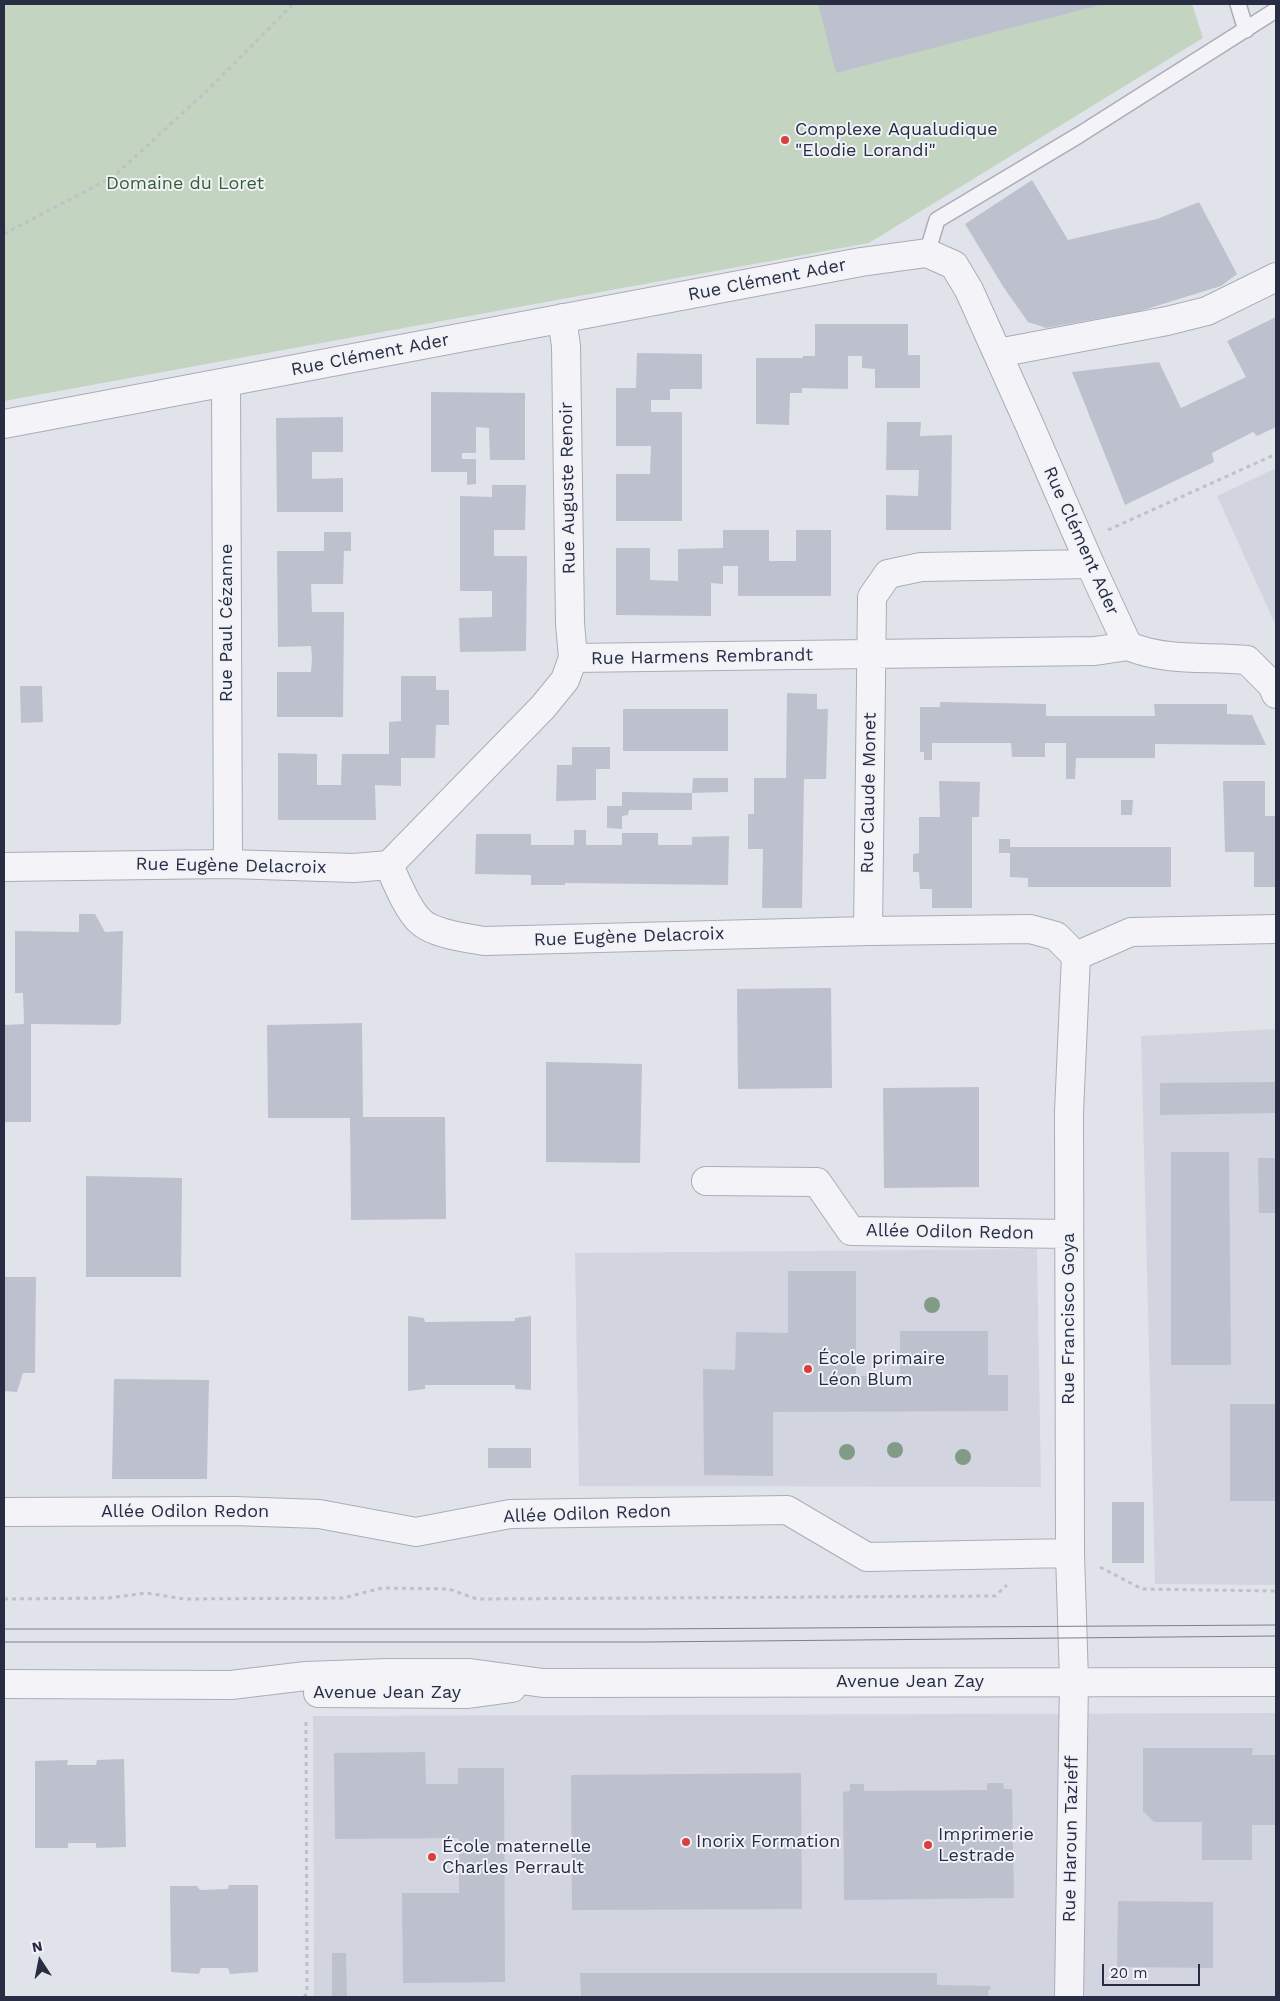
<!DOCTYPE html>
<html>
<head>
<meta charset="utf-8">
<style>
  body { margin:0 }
  #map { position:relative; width:1280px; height:2001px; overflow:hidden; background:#e1e3ea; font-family:"Work Sans",sans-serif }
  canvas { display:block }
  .frame { position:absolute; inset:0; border:5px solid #282d43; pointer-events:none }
  .north { position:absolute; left:15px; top:1936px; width:50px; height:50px; -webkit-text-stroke:4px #f0f2f8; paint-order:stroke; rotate:349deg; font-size:14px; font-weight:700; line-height:20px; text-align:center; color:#282d43 }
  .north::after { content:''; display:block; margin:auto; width:18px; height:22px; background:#282d43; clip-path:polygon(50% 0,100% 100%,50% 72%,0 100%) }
  .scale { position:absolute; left:1102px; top:1964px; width:98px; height:22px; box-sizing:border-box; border:2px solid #282d43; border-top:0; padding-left:6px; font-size:15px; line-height:18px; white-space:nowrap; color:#282d43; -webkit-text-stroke:4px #f0f2f8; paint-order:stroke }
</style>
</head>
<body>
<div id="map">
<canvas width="1280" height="2001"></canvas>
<div class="frame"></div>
<div class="north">N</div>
<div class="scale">20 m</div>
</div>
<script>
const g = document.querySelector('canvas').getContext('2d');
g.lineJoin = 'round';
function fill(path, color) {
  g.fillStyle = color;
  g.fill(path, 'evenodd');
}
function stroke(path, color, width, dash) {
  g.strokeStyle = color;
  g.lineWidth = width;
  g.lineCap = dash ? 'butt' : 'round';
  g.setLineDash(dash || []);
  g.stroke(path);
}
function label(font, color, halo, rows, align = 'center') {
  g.font = font + ' "Work Sans",sans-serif';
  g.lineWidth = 4;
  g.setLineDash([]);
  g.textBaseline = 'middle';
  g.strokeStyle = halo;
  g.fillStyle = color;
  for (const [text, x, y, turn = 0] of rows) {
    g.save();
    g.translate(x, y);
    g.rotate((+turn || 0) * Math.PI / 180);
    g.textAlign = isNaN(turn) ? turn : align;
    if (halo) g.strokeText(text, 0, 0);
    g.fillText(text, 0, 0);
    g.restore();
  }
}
fill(new Path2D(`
  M1276 468V626L1217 496Z
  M1276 1029V1585L1155 1584 1141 1036Z
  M1037 1249 1041 1487 579 1486 575 1253Z
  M1276 1713V1997H314L313 1716Z`), '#d2d5e0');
fill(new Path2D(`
  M4 4H1192L1203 38 869 243 4 401Z`), '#c3d5c1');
fill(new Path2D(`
  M818 4H1104L836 73Z
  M1032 180 1068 240 1157 219 1199 202 1237 274 1221 286 1140 311 1046 328 1028 322 1004 288 965 224Z
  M1276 317V427L1257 436 1253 432 1212 453 1214 462 1125 505 1072 372 1159 362 1181 408 1246 377 1227 341Z
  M815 324H908V355H920V388H875V369L862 368V356H848V389L802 388V393H790L789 425 756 424V358H803V356H815Z
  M637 353 702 354V389H670V400H651V412H682V521H616V474H650L651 446H616V388H636Z
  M431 392 525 393V460H490L489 428 476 427V453H462V459H476V484L467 485V472H431Z
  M343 417V452H312V479L343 478V512H277L276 418Z
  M887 422H921L920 436 952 435 951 530H886V495L918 496 919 470H886Z
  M492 485H526L525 530H494V556H527L526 651 460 652 459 618 492 617V591H460V496L492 497Z
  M723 530H769V561H796V530H831V596H738V566H723V584L711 583V616L616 615V548H650V580L678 581V549L723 548Z
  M324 532H351V551H344L343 584H311L312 612H344L343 717H277V672H311L312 658 311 646 278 647 277 551H324Z
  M401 676H436V690H449V725H436L435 758H401V786L375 785 376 820H278V753L317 754V785H341L342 754H389V722L401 721Z
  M20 686H42L43 722 21 723Z
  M787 693 817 694V709H828L826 779H804L802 908H762L763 849H748V814H754V778H786Z
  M940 702 1046 704V716H1155L1154 704H1227V714L1252 715 1266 745 1155 744V758H1076L1075 779H1066V743H1045V757H1012L1011 743H932V760H924V752H920V707H940Z
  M623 709H728V751H623Z
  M572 747H610V769H596V800L556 801 557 765H572Z
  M693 778H728V792L692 793Z
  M939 781 980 782 979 817H972V908H932V889H920L919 872H913V854L919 853V817H940Z
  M1223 781H1265V816H1276V887H1254V852H1225Z
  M622 792 692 793V810H629L628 815 622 816V829L607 828V806H622Z
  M1121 800H1133L1132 815H1121Z
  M574 830H586V845H622V833H658V845H692V837L729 836 728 885 565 883V885H531V875L475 874 476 834H531V845H574Z
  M999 839H1010V847H1171V887H1028V878L1010 877V853H999Z
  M79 914H95L105 932 123 931 121 1023 118 1025 31 1024V1122H4V1025L24 1024 23 993H15V931L79 932Z
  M824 988H831L832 1088 738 1089 737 989Z
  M362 1023 363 1117H445L446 1219 351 1220 350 1118H268L267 1025Z
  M546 1062 642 1064 640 1163 546 1162Z
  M1276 1082V1113L1160 1115V1083Z
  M979 1087V1187L884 1188 883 1088Z
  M1171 1152H1229L1231 1365H1171Z
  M1258 1158H1276V1213H1259Z
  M86 1176 182 1178 181 1277H86Z
  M788 1271H856V1376H900V1331H988V1375H1008V1411L773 1412V1476L704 1475 703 1369 735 1370 736 1332 788 1333Z
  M4 1277H36L35 1373H23L17 1392 4 1391Z
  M408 1316 424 1318 425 1322 515 1321V1318L531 1316V1390L515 1389V1385H425V1389L408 1391Z
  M114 1379 209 1380 207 1479H112Z
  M1230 1404H1276V1501H1230Z
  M488 1448H531V1468H488Z
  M1112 1502H1144V1563H1112Z
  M1143 1748H1253L1252 1755H1276V1825H1252V1860H1202V1822H1154L1143 1811Z
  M425 1752 426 1784H458V1768H504L505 1982 403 1983 402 1893H459V1838L335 1839 334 1753Z
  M124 1759 126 1847 96 1848V1843H68V1848H35V1761L68 1760 67 1765H96L97 1760Z
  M801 1773 802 1909 572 1910 571 1775Z
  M987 1783H1003L1004 1789H1012L1014 1898 844 1900 843 1792 850 1791V1784H864V1791L987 1790Z
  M229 1885H258V1972L230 1974 228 1968H201L199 1974 171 1972 170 1886H197L200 1890 228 1889Z
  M1118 1901 1213 1902V1968L1117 1967Z
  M332 1953H346L347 1996H332Z
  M580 1973H937V1985L989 1986 991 1988 988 1991 989 1997H581Z`), '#bdc1ce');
const service = new Path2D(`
  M1238 4 1246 30
  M927 253 937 220 1079 135 1276 10`);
const minor = new Path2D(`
  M562 318 566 346 570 623 573 658
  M998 353 1167 321 1207 311 1276 277
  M226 383 228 864
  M4 424 861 262 927 253 954 265 969 290 1030 426 1090 564 1128 646C1168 662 1205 656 1247 660L1272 685 1276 694
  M389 865 543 707 565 680 573 658 1095 651 1128 646
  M4 867 228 864 354 868 389 865C396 881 408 911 421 922 434 934 467 938 484 941L868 931 1030 929 1056 936 1076 956 1131 932 1276 929
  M868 931 872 597 888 574 921 567 1090 564
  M706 1181 817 1182 851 1231 1069 1234
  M4 1512 234 1511 319 1514 416 1532 510 1514 787 1510 867 1557 1070 1553
  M1069 1997 1074 1681 1070 1553 1069 1112 1076 956`);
const tertiary = new Path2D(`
  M4 1684 231 1685 306 1676 388 1673H470L543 1683 1276 1682
  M318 1693 468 1694 512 1688`);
stroke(service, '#aaacb8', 18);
stroke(minor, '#aaacb8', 30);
stroke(tertiary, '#aaacb8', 30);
stroke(new Path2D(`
  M4 234 114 176 209 89 293 4
  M1108 530 1276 454
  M1100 1567 1142 1589 1276 1591
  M4 1599 109 1598 146 1593 185 1599 343 1598 382 1588 449 1589 477 1599 995 1596 1007 1585
  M304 1997 307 1993 306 1721`), '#bfc0c9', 3, [4, 4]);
stroke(service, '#f4f4f8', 15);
stroke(minor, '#f4f4f8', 28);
stroke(tertiary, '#f4f4f8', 28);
stroke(new Path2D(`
  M4 1629H644L1276 1625
  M4 1642H646L1276 1636`), '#797f95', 1);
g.fillStyle = '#829b86';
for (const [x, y] of [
  [932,1305],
  [895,1450],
  [847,1452],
  [963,1457]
]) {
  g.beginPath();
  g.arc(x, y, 8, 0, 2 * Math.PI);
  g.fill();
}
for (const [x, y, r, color] of [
  [785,140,5,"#d83f3d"],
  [808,1369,5,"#d83f3d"],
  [686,1842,5,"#d83f3d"],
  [928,1845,5,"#d83f3d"],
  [432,1857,5,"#d83f3d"]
]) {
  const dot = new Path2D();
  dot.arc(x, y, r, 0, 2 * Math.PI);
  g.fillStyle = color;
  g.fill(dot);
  stroke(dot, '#f0f2f8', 2);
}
label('18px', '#282d43', '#f0f2f8', [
  ["Complexe Aqualudique",795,130],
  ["\"Elodie Lorandi\"",795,151],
  ["École primaire",818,1359],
  ["Léon Blum",818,1380],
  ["Imprimerie",938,1835],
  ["Lestrade",938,1856],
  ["Inorix Formation",696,1842],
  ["École maternelle",442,1847],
  ["Charles Perrault",442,1868]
], 'left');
label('18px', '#356034', '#f0f2f8', [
  ["Domaine du Loret",185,184]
]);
label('18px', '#282d43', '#f0f2f8', [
  ["Rue Clément Ader",767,280,-11],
  ["Rue Clément Ader",370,355,-11],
  ["Rue Auguste Renoir",568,488,-91],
  ["Rue Clément Ader",1081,541,66],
  ["Rue Paul Cézanne",227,623,-90],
  ["Rue Harmens Rembrandt",702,657,-1],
  ["Rue Claude Monet",869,793,-89],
  ["Rue Eugène Delacroix",231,866,1],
  ["Rue Eugène Delacroix",629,937,-2],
  ["Allée Odilon Redon",950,1232,1],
  ["Rue Francisco Goya",1069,1319,-90],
  ["Allée Odilon Redon",185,1512],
  ["Allée Odilon Redon",587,1514,-2],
  ["Avenue Jean Zay",910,1682],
  ["Avenue Jean Zay",387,1693],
  ["Rue Haroun Tazieff",1071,1839,-89]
]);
</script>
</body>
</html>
